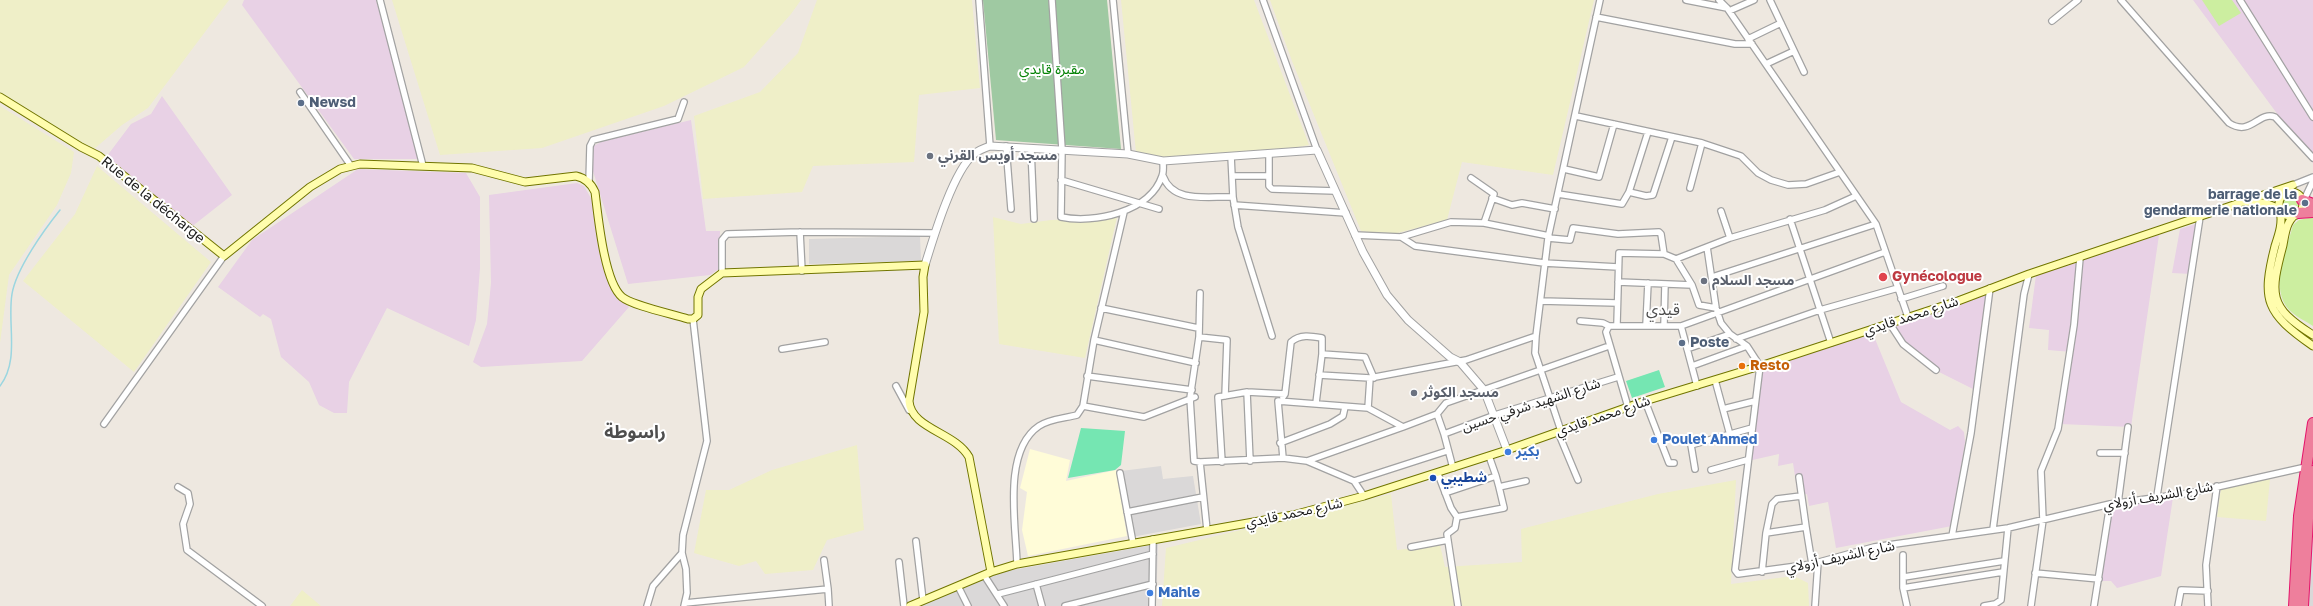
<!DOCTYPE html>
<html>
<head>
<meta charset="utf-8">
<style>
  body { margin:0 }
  canvas { display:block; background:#eee8e0 }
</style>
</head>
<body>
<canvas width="2313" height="606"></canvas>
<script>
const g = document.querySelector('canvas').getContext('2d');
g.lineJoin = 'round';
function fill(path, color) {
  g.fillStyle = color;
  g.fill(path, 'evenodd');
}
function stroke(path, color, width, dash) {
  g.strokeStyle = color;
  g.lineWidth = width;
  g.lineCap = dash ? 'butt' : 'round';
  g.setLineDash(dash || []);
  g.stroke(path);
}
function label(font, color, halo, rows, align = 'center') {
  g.font = font + ' "Golos Text","Noto Sans Arabic",sans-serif';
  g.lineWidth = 4;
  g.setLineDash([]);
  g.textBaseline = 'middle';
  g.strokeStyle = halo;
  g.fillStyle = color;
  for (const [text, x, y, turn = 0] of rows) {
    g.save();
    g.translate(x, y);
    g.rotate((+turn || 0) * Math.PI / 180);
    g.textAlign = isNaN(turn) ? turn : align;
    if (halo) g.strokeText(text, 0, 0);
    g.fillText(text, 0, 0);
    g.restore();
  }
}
fill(new Path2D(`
  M920 236 921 261 809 264V239Z
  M1161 466 1163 479 1193 476 1201 524 1132 537 1121 471Z
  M2313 527V606H2307Z
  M1158 544 1156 606H917L978 579 1002 572Z`), '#dad8d8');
fill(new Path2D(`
  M244 0H376L420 159H354L242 5Z
  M2193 0H2313V163L2284 123Z
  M162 96 232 195 190 228 107 156 131 124 151 114Z
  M691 120 706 231H720L719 269 710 275 628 284 592 168 590 148 601 142Z
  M358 169 466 173 480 197V268L476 320 469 346 387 308 349 382 347 413H334L319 405 309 382 281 357 271 319 263 314 260 317 218 287 252 240Z
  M577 183 584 186 592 200 604 252 626 304 629 307 582 361 481 367 473 362 487 324 491 283 489 195Z
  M2199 223 2191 274 2172 273 2180 229Z
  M2159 235 2131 427 2060 424 2072 352 2048 350 2049 330 2029 328 2036 275Z
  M1987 291 1973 389 1925 365 1904 346 1887 323Z
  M1873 334 1901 402 1950 430 1958 426 1964 432 1965 442 1952 526 1836 548 1828 502 1809 506 1807 494 1798 496 1793 463 1778 466 1779 454 1748 461 1760 366Z
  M2174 491 2161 576 2117 588 2111 581H2101L2113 502Z`), '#e8d1e5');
fill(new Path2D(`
  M1030 449 1070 460 1066 481 1116 470 1127 536 1028 556 1022 530 1027 492 1020 488Z`), '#fffcd8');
fill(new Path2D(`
  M0 0H229L148 108 122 125 93 150 0 92Z
  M392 0H801L791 14 744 67 664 106 542 148 440 155Z
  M817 0H972L980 88 919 95 914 162 813 166 802 192 703 199 694 116 760 92 798 53Z
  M1121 0H1254L1309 145 1276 151 1173 159 1136 153Z
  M1270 0H1594L1553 175 1462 162 1447 220 1390 235 1361 231 1292 61Z
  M0 106 74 152 71 173 57 205 9 275 0 343Z
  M97 166 211 262 134 372 23 281 75 214Z
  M993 217 1021 224 1051 220 1117 217 1085 358 999 344Z
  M857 445 864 530 827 540 813 570 765 574 756 561 739 566 694 553 706 490H729L772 470Z
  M2270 479 2266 521 2217 517 2221 488Z
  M1736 480 1731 584 1794 576 1808 583 1809 606H1162L1166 548 1391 494 1397 550 1440 545 1445 567 1522 562 1521 529 1658 494Z
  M302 590 321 606H290Z`), '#efefc8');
fill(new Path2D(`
  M2202 0H2232L2241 13 2219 26Z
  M2282 204a9 9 0 1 1 18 0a9 9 0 1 1-18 0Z
  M2313 217V326C2304 320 2292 315 2286 306 2271 283 2287 248 2293 225L2299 220Z`), '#cceea0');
fill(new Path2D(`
  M983 0H1107L1121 149 996 140Z`), '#9fc9a2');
fill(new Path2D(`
  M1659 370 1665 387 1632 398 1626 381Z
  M1081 428 1125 431 1121 465 1115 470 1068 478Z`), '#75e6b2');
stroke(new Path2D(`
  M0 386C20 360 7 324 12 294 16 269 44 230 60 210`), '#9bd6e0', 1.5);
const minor = new Path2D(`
  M380 0 423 166
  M979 0 990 146
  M1052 0 1062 149 1061 217C1094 224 1150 212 1162 176 1164 172 1163 165 1163 161
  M1113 0 1128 154
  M1263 0 1317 150
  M1686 0 1727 8
  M1719 0 1727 8 1876 224 1908 317
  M1770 0 1804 72
  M2121 0 2229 123C2251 137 2258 111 2275 117L2313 158
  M2240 0 2313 117
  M1729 11 1754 0
  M1596 17 1735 44H1752
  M2052 21 2078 0
  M1748 39 1781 23
  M1766 64 1794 51
  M300 92 351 166
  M1576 116 1702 143 1741 156 1758 173 1771 180 1788 185 1806 184 1840 172
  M1006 146 1011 209
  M1031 149 1034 219
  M1269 153V186L1272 189 1335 191
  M1231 156 1233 197 1238 227 1272 336
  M1564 169 1599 177 1614 124
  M1163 176C1173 204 1208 196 1233 197
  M1232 176H1269
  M1471 178 1494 194 1484 223
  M1061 180 1159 209
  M589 182 590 146 593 140 678 119 684 102
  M1690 188 1702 143
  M1629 192 1646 196 1653 195 1672 137
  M1558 194 1622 204 1629 192 1648 132
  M2282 196 2293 185 2313 177
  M1492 198 1512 205 1522 203 1555 209
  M2303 202 2313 181
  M1234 205 1346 213
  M1721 211 1730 238
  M1790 219 1831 343
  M800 232 802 271
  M1355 235 1401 237 1451 222 1484 223 1549 236
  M1401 237 1415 246 1544 263 1618 267
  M1548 238 1570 240 1573 228 1618 234 1659 232 1661 234 1664 254
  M1707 247 1716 308 1721 323 1730 334 1747 346 1760 366 1735 570 1738 574 1812 564 1874 547 2008 528 2110 504 2190 493 2306 467
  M1676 259 1730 238 1825 210 1856 196
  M722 273V240L727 234 800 232 935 233
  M1712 277 1876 224
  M1618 282 1692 285 1699 305 1716 308
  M1200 293 1199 337 1190 398 1194 461 1200 462 1283 458 1278 401 1368 408 1370 378 1466 360 1536 336
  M1901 299 1943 286
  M1541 301 1617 303
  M1101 308 1198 328
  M1580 321 1603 323 1609 326
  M1617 324 1619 253 1664 254 1676 259 1692 285
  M1890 324 1903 344 1936 370
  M1646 325 1648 283
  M1664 325 1665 284
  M1681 326 1885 252
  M1199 337 1227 340 1225 396
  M1736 339 1820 310 1898 288
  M1094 340 1196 363
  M782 349 825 342
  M1687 349 1730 334
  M1692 366 1747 346
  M1319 375 1370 378
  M1087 376 1192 390
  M1715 380 1730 435
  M896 386 909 410
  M1247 392 1285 394 1283 397
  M1285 394 1291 342C1300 334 1311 336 1322 338V354
  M1645 401 1669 463H1674
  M1316 403 1322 354 1365 357 1374 378
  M1083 406 1144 417 1195 397
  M1628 407 1606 332 1609 326H1681L1697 386
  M1368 408 1403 427 1437 414 1444 434 1453 468
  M1723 409 1755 401
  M1437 414 1446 403 1609 346
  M104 424 224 256
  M1561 431 1535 353 1536 336 1548 238 1600 0
  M1558 432 1578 480
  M1444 434 1495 415 1618 377
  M1280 443 1330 424 1343 416 1345 407
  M2100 453H2125
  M1283 458 1307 461 1354 481 1364 496
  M1307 461 1403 427
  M1200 462 1207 530
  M1222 462 1218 397 1247 392 1250 461
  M1695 469 1691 445 1752 428
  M1711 470 1747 460
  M1120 473 1133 543
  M1438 474 1451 508 1457 517 1504 508 1499 487
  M1496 476 1499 487 1526 481
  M1354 481 1447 451
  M178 487 188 493 190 504 183 524 187 550 262 606
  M1445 493 1496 476 1489 456
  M2157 496 2200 217
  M2118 503 2128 427
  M1127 512 1203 497
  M1457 517 1455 528 1447 534 1458 606
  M1806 527 1812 564
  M1993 529 2024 294 2029 274
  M1766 533 1772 504 1777 499 1801 496
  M1952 536 1971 433 1990 288
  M916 541 923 600
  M1411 547 1448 540
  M1903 555V588L1907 606
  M824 560 828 589
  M899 562 904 606
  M1017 564C1016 525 1002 451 1039 426 1049 419 1066 418 1077 415L1083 406 1094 340 1124 212
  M1762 572 1766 533 1806 527 1799 477
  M2035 573 2099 579
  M984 575 1004 606
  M1904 577 2004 561
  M1036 584 1042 606
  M958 586 968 606
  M1903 588 2003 572
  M998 594 1153 554
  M685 603 828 589 829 606
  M647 606 653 586 682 553
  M684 606 687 593 686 569 682 553 683 535 707 441 693 319
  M1065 606 1153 584
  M1152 606 1153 539
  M1815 606 1818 562
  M1984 606 1995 604 2001 600 2008 528
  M2031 606 2043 520 2041 471 2058 429 2074 325 2080 258
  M2094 606 2110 504
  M2178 606 2181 590 2208 591
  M2208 606 2206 565 2217 486`);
const tertiary = new Path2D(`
  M925 265C933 239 953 171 974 154 979 150 984 148 990 146L1128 154 1163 161 1317 150 1363 252 1387 295 1408 320 1450 357 1460 362 1484 390 1507 450`);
const secondary = new Path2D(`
  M0 97 81 147 99 156 224 256 310 187 340 169 360 164 472 168 525 182 576 176C585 178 591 183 595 192 598 215 604 282 622 297 633 306 673 314 688 319H693L698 315V297L701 289 722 273 925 265 923 277 924 312 909 401C911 429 955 432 969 457L991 572
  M2279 204a12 12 0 1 1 24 0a12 12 0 1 1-24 0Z
  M2247 202 2265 203 2280 209
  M2280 210C2283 223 2279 234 2275 246 2261 301 2266 313 2313 346
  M2295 215C2286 222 2285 235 2283 245 2270 294 2268 307 2313 335
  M910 606 991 572 1017 564 1293 515 1364 496 1507 450 1645 401 1760 366 1958 301 2029 274 2293 185`);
const motorway = new Path2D(`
  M2302 200 2313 204
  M2298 213 2313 212
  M2294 606 2299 516 2313 423
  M2303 606 2309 501 2313 471`);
stroke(minor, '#a2a2a2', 8);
stroke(tertiary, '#a2a2a2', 9);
stroke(secondary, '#717500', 9);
stroke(motorway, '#e5146b', 12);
stroke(minor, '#fff', 5.5);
stroke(tertiary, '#fff', 7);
stroke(secondary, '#fffdad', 7);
stroke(motorway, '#ee7f9c', 10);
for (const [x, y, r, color] of [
  [301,103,4,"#5c6f8a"],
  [930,156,4,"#6b7280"],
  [2305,203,4,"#5c6f8a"],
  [1883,277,5,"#e0444e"],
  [1704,281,4,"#6b7280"],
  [1682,343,4,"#5c6f8a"],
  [1742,366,4,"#e8710a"],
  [1414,393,4,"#6b7280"],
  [1654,440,4,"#3f7fe0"],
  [1508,452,4,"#3f7fe0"],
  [1433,478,4,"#1a4fb4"],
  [1150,593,4,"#3f7fe0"]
]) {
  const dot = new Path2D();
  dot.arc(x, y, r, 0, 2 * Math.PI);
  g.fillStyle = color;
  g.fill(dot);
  stroke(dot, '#fff', 1.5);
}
label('14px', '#028103', '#fff', [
  ["مقبرة قايدي",1052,70]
]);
label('bold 14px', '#4e5e75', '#fff', [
  ["Newsd",309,103],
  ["barrage de la",2297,195,"right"],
  ["gendarmerie nationale",2297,211,"right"],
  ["Poste",1690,343]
], 'left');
label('bold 14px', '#5b616d', '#fff', [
  ["مسجد أويس القرني",938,156],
  ["مسجد السلام",1712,281],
  ["مسجد الكوثر",1422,393]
], 'left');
label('14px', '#1b1b1b', '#fff', [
  ["Rue de la décharge",153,200,39],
  ["شارع محمد قايدي",1911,316,-18],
  ["شارع الشهيد شرفي حسين",1531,405,-18],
  ["شارع محمد قايدي",1603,416,-19],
  ["شارع الشريف أزولاي",2158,496,-10],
  ["شارع محمد قايدي",1294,513,-12],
  ["شارع الشريف أزولاي",1840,557,-12]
]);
label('bold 14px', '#be3a42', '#fff', [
  ["Gynécologue",1892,277]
], 'left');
label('bold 14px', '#c56008', '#fff', [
  ["Resto",1750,366]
], 'left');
label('bold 14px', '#366cbe', '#fff', [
  ["Poulet Ahmed",1662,440],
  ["بكير",1516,452],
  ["Mahle",1158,593]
], 'left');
label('bold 14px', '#164399', '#fff', [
  ["شطيبي",1441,478]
], 'left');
label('16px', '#4e4e4e', '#fff', [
  ["قيدي",1663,310]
]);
label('bold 18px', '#4e4e4e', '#fff', [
  ["راسوطة",635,432]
]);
</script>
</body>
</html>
